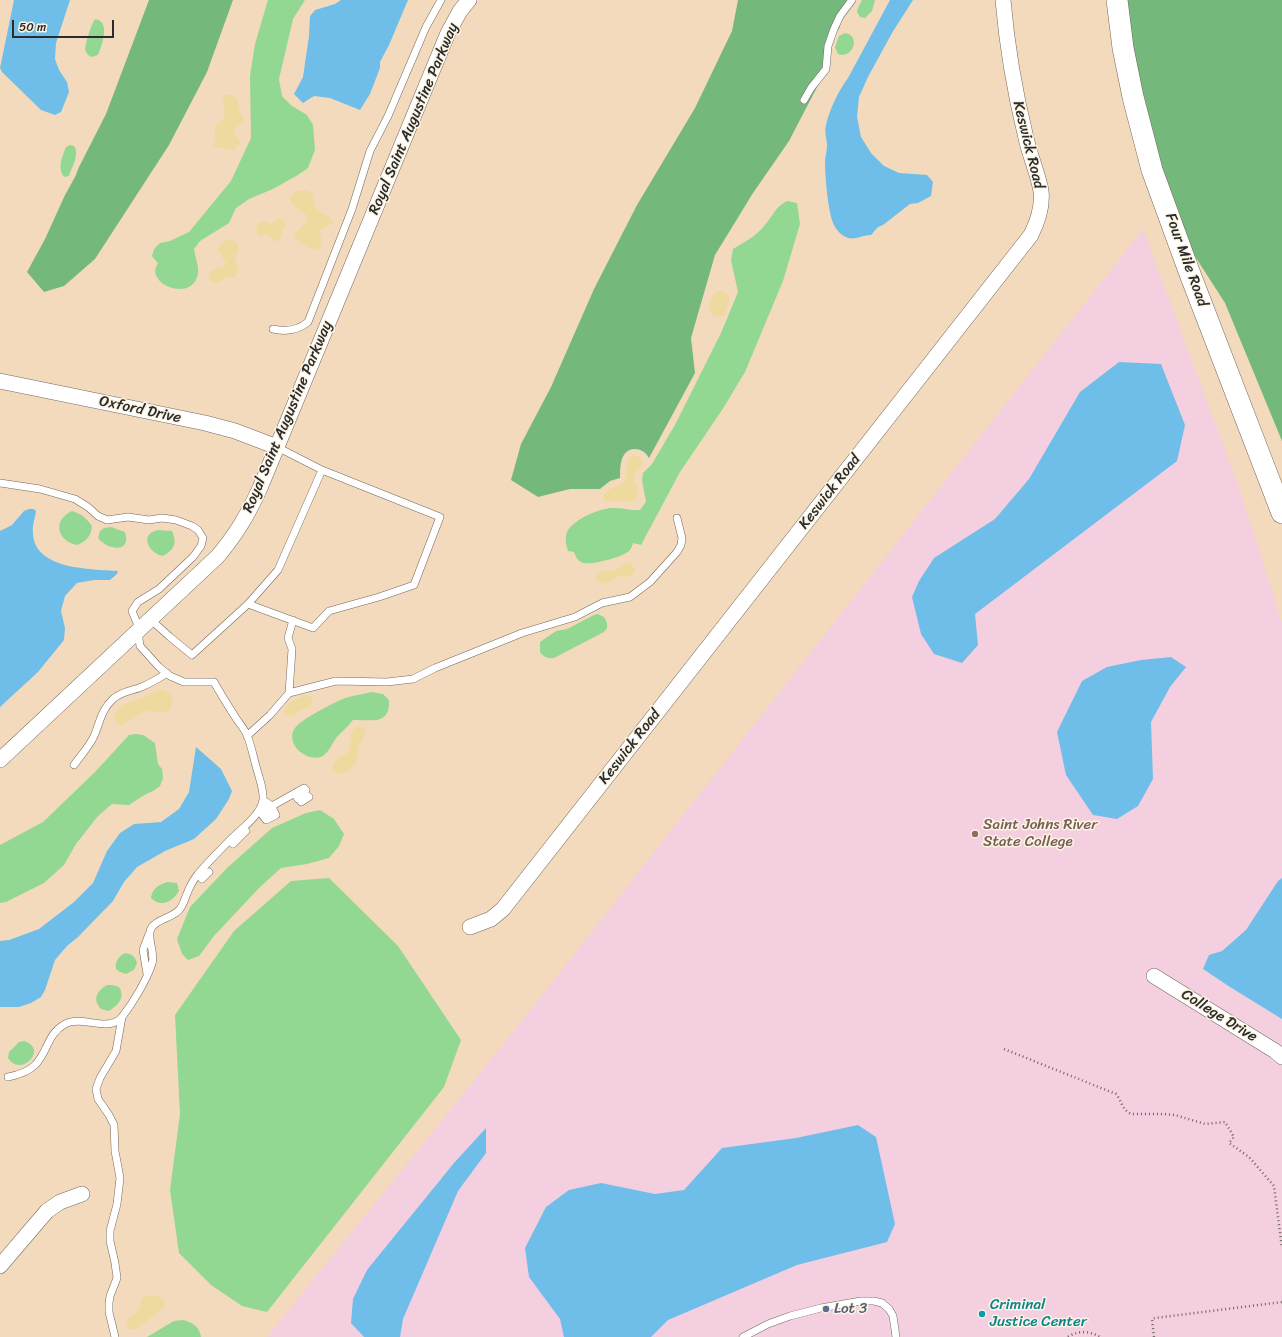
<!DOCTYPE html>
<html>
<head>
<meta charset="utf-8">
<style>
  body { margin:0 }
  #map { position:relative; width:1282px; height:1337px; overflow:hidden; background:#f4dabc; font-family:Sriracha,sans-serif }
  canvas { display:block }
  .scale { position:absolute; left:12px; top:20px; width:102px; height:18px; box-sizing:border-box; border:2px solid #2b2b2b; border-top:0; padding-left:5px; font-size:12px; line-height:14px; white-space:nowrap; color:#2b2b2b; -webkit-text-stroke:3px #fcf5e5; paint-order:stroke }
</style>
</head>
<body>
<div id="map">
<canvas width="1282" height="1337"></canvas>
<div class="scale">50 m</div>
</div>
<script>
const g = document.querySelector('canvas').getContext('2d');
g.lineJoin = 'round';
function fill(path, color) {
  g.fillStyle = color;
  g.fill(path, 'evenodd');
}
function stroke(path, color, width, dash) {
  g.strokeStyle = color;
  g.lineWidth = width;
  g.lineCap = dash ? 'butt' : 'round';
  g.setLineDash(dash || []);
  g.stroke(path);
}
function label(font, color, halo, rows, align = 'center') {
  g.font = font + ' Sriracha,sans-serif';
  g.lineWidth = 3;
  g.setLineDash([]);
  g.textBaseline = 'middle';
  g.strokeStyle = halo;
  g.fillStyle = color;
  for (const [text, x, y, turn = 0] of rows) {
    g.save();
    g.translate(x, y);
    g.rotate((+turn || 0) * Math.PI / 180);
    g.textAlign = isNaN(turn) ? turn : align;
    if (halo) g.strokeText(text, 0, 0);
    g.fillText(text, 0, 0);
    g.restore();
  }
}
fill(new Path2D(`
  M1143 229 1241 493 1282 623V1337H267L502 1046Z`), '#f3cfe0');
fill(new Path2D(`
  M268 0H305L293 19 279 79 282 96 292 106 307 115 313 125 315 150 308 168 298 175 273 189 249 199 236 208 229 223 200 241 194 249C195 257 199 266 198 273 195 297 162 291 156 275 154 271 156 267 158 263L152 256 154 249 160 243 170 241 189 232 231 181 251 138 250 76 255 44Z
  M862 0H875L872 11 865 18 860 17 857 12 858 8Z
  M95 19C111 21 102 46 98 55L91 57C88 55 85 52 85 49 86 41 91 25 95 19Z
  M845 33C862 36 852 60 838 54L835 47 839 36Z
  M70 145 74 146C80 154 72 167 69 176L64 177C57 168 62 157 66 147Z
  M787 201 797 203 800 224 783 281 745 372 722 410 680 472 641 545 633 543C632 546 631 549 629 551 623 557 592 565 584 563 578 562 576 557 574 552L568 551C566 544 564 537 568 530 576 518 602 507 615 508 624 508 631 511 640 510L646 502 642 480 643 473 652 464 676 423 721 333 738 292 731 260 733 249C747 241 759 234 768 221 776 211 775 208 787 201Z
  M72 511C82 514 86 518 92 526 91 536 87 541 77 545 57 541 52 520 72 511Z
  M111 527 125 532C132 553 108 551 98 538L100 531 104 528Z
  M158 530 172 531C177 544 175 549 163 556 148 553 139 534 158 530Z
  M598 614 604 617 607 623V628L604 632 554 658C547 659 544 657 540 652V642L556 631 567 629 594 615Z
  M371 692 383 694 389 700C390 727 370 719 353 720 348 727 341 732 336 738 331 745 329 753 321 757 306 762 284 743 295 728 300 720 335 702 345 698 354 695 362 695 371 692Z
  M136 734 143 735 155 743 158 764 162 769 163 778 160 786 153 791 146 794 129 805 112 804 98 816 76 844 64 865 44 883 6 902 0 903V845L43 822 95 772 129 735Z
  M320 810 334 819 344 834 339 846 329 858 307 864 281 868 259 888 214 936 199 956 188 960 182 954 177 939 190 907 227 868 272 828 306 813Z
  M329 878 398 946 461 1040 444 1087 267 1312 242 1306 211 1285 179 1253 170 1190 180 1114 175 1015 234 931 291 881Z
  M168 882 177 883 179 891C172 902 161 908 151 898 152 888 160 884 168 882Z
  M125 953C132 954 135 956 137 963L134 970 126 974 120 972 116 969C115 961 118 957 125 953Z
  M107 985H113L119 987C126 998 117 1006 109 1011L101 1009C92 999 97 991 107 985Z
  M24 1041C44 1047 30 1066 19 1065 14 1065 11 1062 8 1058L9 1052 19 1042Z
  M182 1320C191 1321 200 1327 201 1337H147L174 1321Z`), '#92d892');
fill(new Path2D(`
  M149 0H233L207 72 169 145 95 259 64 286 44 292 27 272 45 239 65 195 75 177 79 167 106 114Z
  M738 0H847L839 29 837 30 830 52 831 56 827 68 789 141 753 193 715 255 691 338 695 373 649 458C643 447 627 445 622 459 620 465 620 471 620 478L610 481 600 489H570L538 497 511 480 521 444 551 387 594 289 637 205 695 108 732 31Z
  M1124 0H1282V441L1225 303 1189 247 1159 167 1140 94Z`), '#75b87c');
fill(new Path2D(`
  M229 94C242 99 237 102 240 112 242 116 244 116 244 121L234 130 233 134 239 138 240 143 234 150 213 147 215 137V126L222 121 225 114 222 100 224 95Z
  M308 190 311 192C314 197 314 206 319 211 323 215 329 214 332 220L333 224 322 228 320 230C320 235 323 243 320 247 314 255 296 241 294 234L307 221V216L290 202 291 195 295 191Z
  M277 218 284 220 285 224 279 240 276 242 268 235 259 236 257 233C255 228 257 224 262 221L272 224Z
  M228 239C234 241 238 242 239 248 228 264 248 268 233 278L225 277C220 281 218 285 211 282L208 276C212 268 215 269 223 267L226 263C220 252 212 247 228 239Z
  M717 291C722 291 727 292 730 297L725 315C706 324 707 298 717 291Z
  M633 455C638 457 642 457 643 464L635 473 633 478C636 487 642 493 634 501L608 502 605 501 603 495C609 487 619 487 626 480 626 470 625 461 633 455Z
  M625 563 631 564 635 569 634 573 629 577 618 576 607 584 599 582 595 576 601 571H613Z
  M160 689C164 690 169 692 171 695 173 698 173 702 172 705 168 716 158 711 150 711 146 711 141 713 138 715 131 719 127 725 119 725L114 719 115 713 122 705 142 698Z
  M306 695 310 696 313 702C310 709 305 707 300 710 297 712 295 715 292 717L285 715 284 712C288 701 297 698 306 695Z
  M357 726C375 729 360 741 358 748 357 751 358 756 357 760 353 770 342 779 332 770 331 759 343 757 349 751L352 731Z
  M149 1295 159 1297 164 1300V1306L163 1309 136 1329C131 1330 129 1330 126 1325L127 1319 139 1310 142 1298Z`), '#eeda9e');
fill(new Path2D(`
  M14 0H70L56 43 55 59 59 70 67 82 69 92 61 112 55 115 41 110 2 72 0 68Z
  M341 0H408L389 45 380 62V68L370 94 360 110 330 98 314 96 303 103 294 94 303 77 309 36 310 16 315 10 335 4Z
  M890 0H913L892 33 868 77 859 97 857 117 861 137 871 153 884 166 899 173 927 175 933 182 931 196 918 203 910 204 883 225 878 227 871 235C861 235 854 242 844 236 840 234 836 229 834 225 828 213 825 176 825 162 825 156 827 151 827 146 827 139 824 132 826 125 830 108 838 92 848 78Z
  M1119 362 1161 364 1185 425 1177 461 975 614 978 645 962 663 934 654 921 634 912 597 919 581 934 558 995 519 1029 479 1080 392Z
  M29 509H34L36 511C35 518 32 526 33 533 34 570 91 569 118 571L117 574 110 580H94L77 583 65 596 61 611 65 628 64 640 38 672 0 707V531L12 525 24 511Z
  M1171 657 1186 667 1170 687 1151 722 1153 779 1138 806 1117 819 1093 815 1066 775 1057 732 1082 681 1107 667 1141 660Z
  M196 747 221 769 232 791 229 799 216 819 194 839 165 851 137 867 124 882 113 901 78 937 67 946 55 960 45 990 41 997 31 1003 19 1007H0V941L9 940 39 929 74 902 93 883 107 851 120 833 134 824 161 822 179 809 189 792Z
  M1282 878V1019L1230 987 1203 969 1209 955 1222 951 1246 930 1278 881Z
  M858 1125 876 1137 895 1224 887 1242 797 1265 668 1320 651 1337H564L560 1319 529 1277 525 1248 546 1207 569 1190 601 1183 655 1194 684 1190 722 1148 796 1138Z
  M486 1128V1153L458 1191 403 1319 400 1337H364L351 1323 353 1299 367 1270 454 1163Z`), '#6fbeea');
const lane = new Path2D(`
  M804 100 811 88 826 69 828 46 834 29 840 16 852 0
  M273 329C286 332 297 331 308 322L352 209 370 151 388 116 426 27 441 0
  M0 483 40 489 75 499 88 507 98 516 107 520 128 517 149 520 162 518 176 520 192 526 198 530 203 538 201 546 193 557 159 589 138 602 132 611 137 623 140 646 159 667 170 676 184 682H214C220 693 227 704 234 715 238 722 244 728 247 735 252 747 254 761 258 773 260 781 264 791 263 800 260 816 242 828 231 839 220 850 208 862 198 874 195 878 192 882 190 887 186 894 185 902 180 909 173 918 159 918 152 927 145 936 156 952 152 964 146 981 133 1003 122 1017 109 1033 82 1015 65 1024 47 1034 48 1052 35 1065 28 1072 18 1075 8 1077
  M248 604 313 628 329 611 379 597 414 585 440 517 322 470
  M150 619 170 637 192 655 248 604 278 570 322 470 277 447
  M289 693 292 649 288 638 293 620
  M247 736 270 715 289 693 336 681 387 682 413 679 435 668 522 633 575 617 602 603 630 597 650 582 677 552 681 545 682 538 677 518
  M74 765C81 755 90 746 95 734 100 721 102 709 113 699 121 692 130 691 139 688 149 684 158 679 167 673
  M272 812 268 814 266 812 269 809 273 814 267 817 264 812 267 806 273 809 276 815 266 820 260 812V809L266 802 272 806 304 788 306 790 296 796 298 799 306 795 309 797 301 802
  M236 837 231 842 233 844 246 831
  M204 873 200 877 202 879 209 872
  M147 974 143 950 149 934
  M115 1337 109 1312V1303L110 1296 117 1278 115 1263 110 1241V1231L117 1204 120 1178 115 1151 114 1125 109 1115 98 1099 96 1089 100 1078 116 1051 122 1017
  M743 1337 768 1324 790 1316 821 1308 861 1301H874L882 1303 889 1309 893 1316 896 1337`);
const street = new Path2D(`
  M0 381 205 423 235 431 277 447
  M0 760 218 556C237 533 247 516 260 488L448 33 460 11 469 0
  M470 927 491 919 503 909 1031 235C1038 221 1043 207 1041 191 1038 174 1030 156 1026 138 1015 93 1007 47 1003 0
  M1154 976 1275 1051 1282 1057
  M0 1266 47 1211 60 1202 82 1194`);
const secondary = new Path2D(`
  M1117 0 1123 48 1133 97 1152 170 1190 274 1282 513`);
stroke(lane, '#71685e', 8);
stroke(street, '#71685e', 16);
stroke(secondary, '#71685e', 22);
stroke(new Path2D(`
  M1004 1049 1116 1094C1122 1101 1122 1111 1132 1114H1164L1175 1115 1205 1124 1225 1122 1234 1137 1229 1143 1249 1157 1274 1186 1282 1248
  M1068 1337C1078 1330 1090 1331 1100 1337
  M1154 1337 1152 1319 1155 1318 1282 1302`), '#71685e', 2.5, [1, 3]);
stroke(lane, '#fff', 7);
stroke(street, '#fff', 15);
stroke(secondary, '#fff', 21);
for (const [x, y, r, color] of [
  [975,834,4,"#8d6e63"],
  [826,1309,4,"#5c6f8a"],
  [982,1314,4,"#0f9aa8"]
]) {
  const dot = new Path2D();
  dot.arc(x, y, r, 0, 2 * Math.PI);
  g.fillStyle = color;
  g.fill(dot);
  stroke(dot, '#fcf5e5', 1.5);
}
label('15px', '#2b2b2b', '#fcf5e5', [
  ["Royal Saint Augustine Parkway",414,119,-67],
  ["Keswick Road",1028,145,76],
  ["Four Mile Road",1186,260,70],
  ["Oxford Drive",140,410,12],
  ["Royal Saint Augustine Parkway",288,417,-67],
  ["Keswick Road",830,492,-52],
  ["Keswick Road",630,747,-52],
  ["College Drive",1219,1016,32]
]);
label('15px', '#785e54', '#fcf5e5', [
  ["Saint Johns River",983,825],
  ["State College",983,842]
], 'left');
label('15px', '#0d838f', '#fcf5e5', [
  ["Criminal",990,1305],
  ["Justice Center",990,1322]
], 'left');
label('15px', '#4e5e75', '#fcf5e5', [
  ["Lot 3",834,1309]
], 'left');
</script>
</body>
</html>
